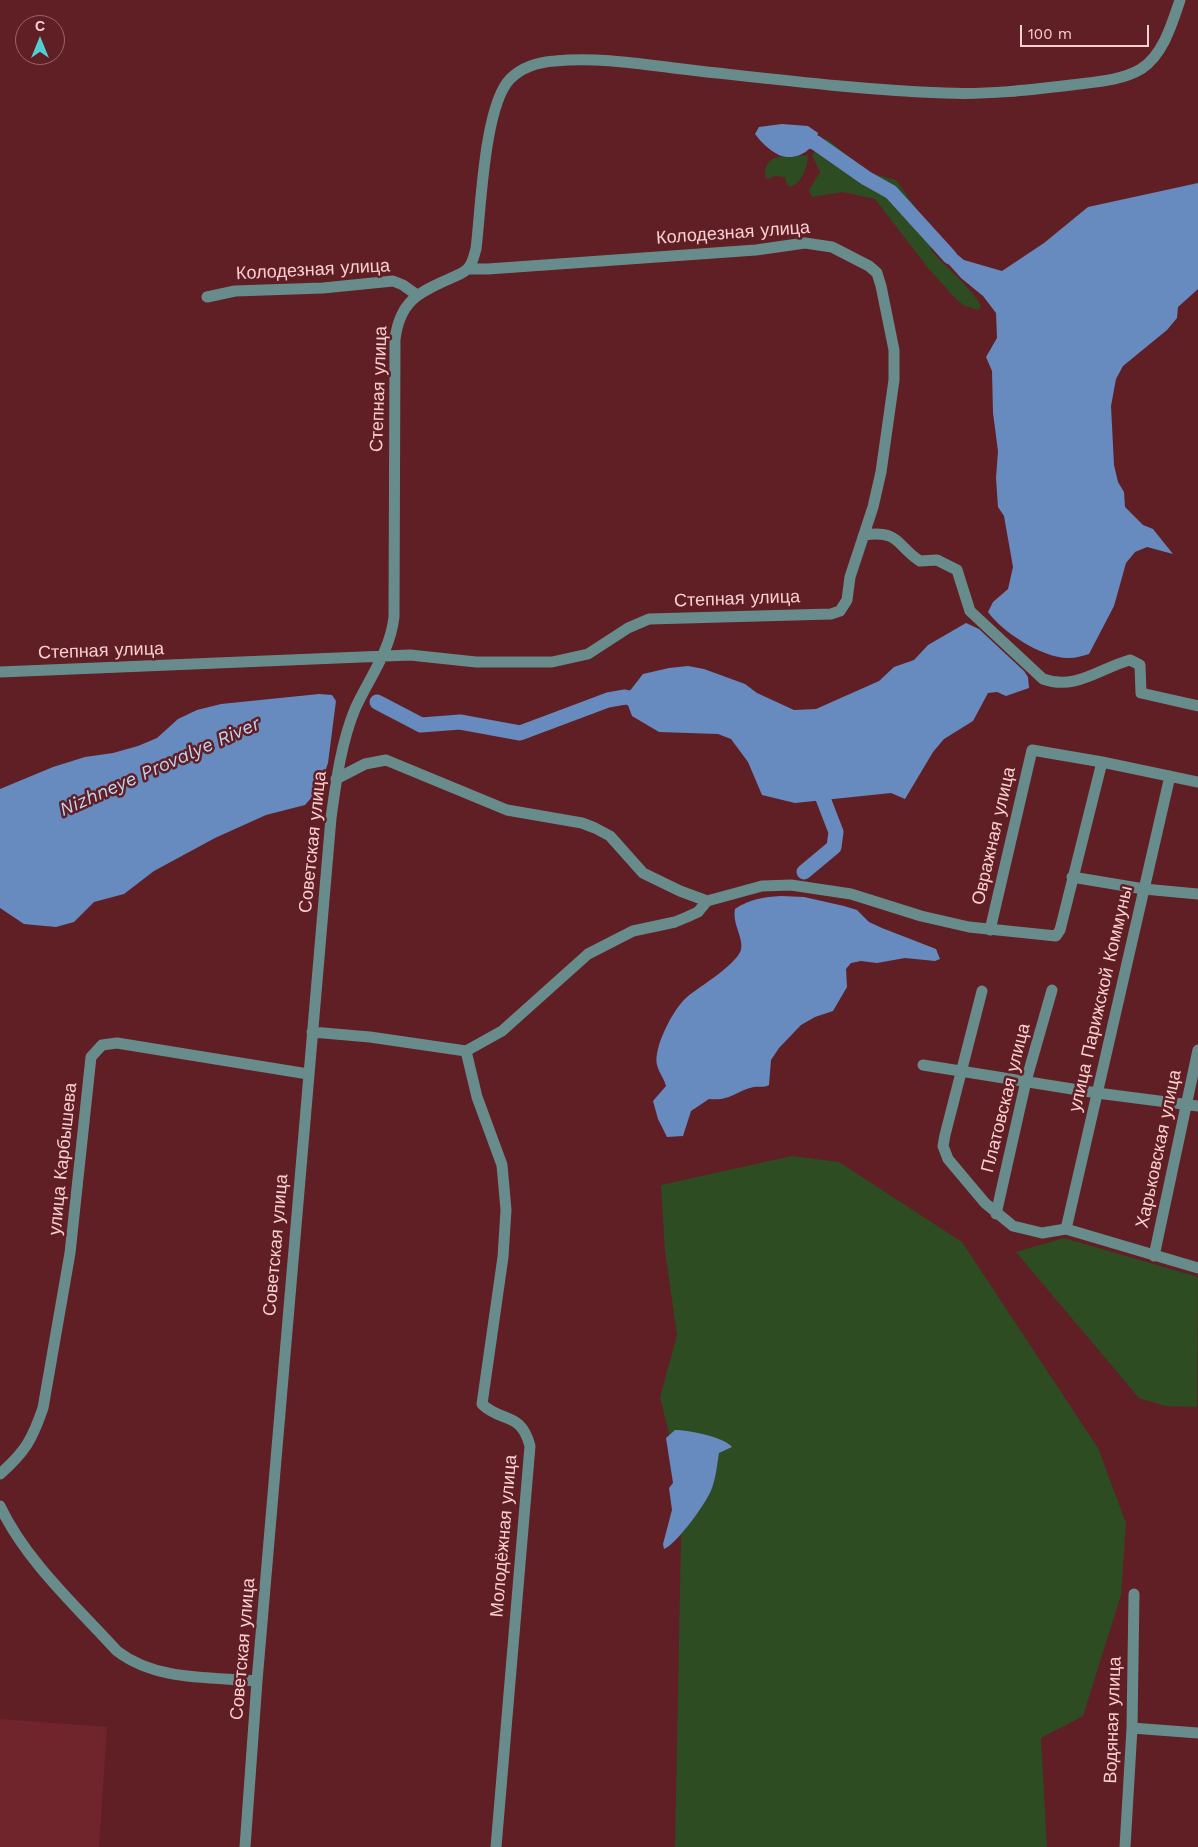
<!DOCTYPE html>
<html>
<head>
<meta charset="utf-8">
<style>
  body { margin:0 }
  #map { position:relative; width:1198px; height:1847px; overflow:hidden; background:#601e25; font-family:"Work Sans",sans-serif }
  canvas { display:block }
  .north { position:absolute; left:15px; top:15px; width:50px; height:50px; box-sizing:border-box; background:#601e25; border:1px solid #9d6569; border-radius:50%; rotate:0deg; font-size:14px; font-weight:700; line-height:20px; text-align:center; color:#f9cfcf }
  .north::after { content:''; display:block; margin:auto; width:18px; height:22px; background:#52cdd0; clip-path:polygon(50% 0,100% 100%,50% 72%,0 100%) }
  .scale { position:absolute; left:1020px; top:25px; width:129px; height:22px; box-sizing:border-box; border:2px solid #f9cfcf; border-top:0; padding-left:6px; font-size:15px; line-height:18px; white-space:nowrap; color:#f9cfcf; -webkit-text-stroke:4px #601e25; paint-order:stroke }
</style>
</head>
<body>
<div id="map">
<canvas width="1198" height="1847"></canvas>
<div class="north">С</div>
<div class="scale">100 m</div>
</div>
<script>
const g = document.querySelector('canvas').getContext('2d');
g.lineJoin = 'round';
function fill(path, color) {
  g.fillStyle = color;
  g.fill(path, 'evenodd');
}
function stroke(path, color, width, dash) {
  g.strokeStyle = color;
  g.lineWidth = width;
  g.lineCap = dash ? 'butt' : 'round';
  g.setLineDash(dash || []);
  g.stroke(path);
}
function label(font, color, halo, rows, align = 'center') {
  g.font = font + ' "Work Sans",sans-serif';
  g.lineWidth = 5;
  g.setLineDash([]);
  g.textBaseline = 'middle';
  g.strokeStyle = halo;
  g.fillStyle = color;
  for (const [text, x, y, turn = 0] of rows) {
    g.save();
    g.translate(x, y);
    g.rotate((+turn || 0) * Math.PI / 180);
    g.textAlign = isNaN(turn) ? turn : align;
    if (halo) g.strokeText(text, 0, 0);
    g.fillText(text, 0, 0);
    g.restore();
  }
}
fill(new Path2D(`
  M0 1719 107 1727 99 1847H0Z`), '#70252d');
fill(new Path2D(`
  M824 139 830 141 852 160 873 174 896 180 932 231 931 250C947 269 969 285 981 306L978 310 963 305 956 299 928 268 875 199 843 192 812 197 809 190 820 172 812 155Z
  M808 155C807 168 803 181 791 187L787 185 785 177 776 176 767 179 765 176C764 150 790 158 808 155Z
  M792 1156 839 1162 962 1242 1098 1448 1126 1523 1121 1595 1083 1716 1041 1738 1047 1847H675L682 1486 660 1397 677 1335 665 1251 661 1185Z
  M1064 1238 1198 1277 1197 1407 1165 1406 1139 1398 1016 1252Z`), '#2e4c22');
fill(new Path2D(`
  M782 124 808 126 818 133C815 150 796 162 779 155 769 150 762 143 755 134L759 127Z
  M1198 183V289L1178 307 1177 318 1167 330 1123 366 1116 379 1111 406 1114 465 1118 482 1124 492 1125 507 1143 525 1153 529 1173 554 1147 547 1135 552 1126 563 1114 606 1089 654C1082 656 1076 658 1069 658 1044 659 1002 632 988 612L993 602 1008 589 1013 567 1004 516 998 507 996 478 998 451 993 413 992 371 986 357 997 338 996 313 983 296 961 278 936 250 937 244 943 243 964 260 1002 271 1044 243 1088 207Z
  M966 623 979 629 1024 671 1028 677 1029 688 1006 696 997 692 988 693 973 721 944 739 933 752 905 799 891 793 795 803 762 795 748 762 731 739 718 734 659 732 632 716 625 697 643 674 669 668 688 666 704 669 745 684 757 693 794 710 816 709 879 681 894 667 914 660 928 645Z
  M319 694 332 695 336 701 328 763 319 789 305 805 266 815 215 838 154 871 124 894 94 902 74 922 56 927 24 924 0 908V789L53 767 85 757 113 753 138 746 157 738 178 719 197 710 221 704Z
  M781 896 804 897 844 906 857 910 869 922 882 928 936 949 940 959 935 961 905 958 877 963 861 961 851 963 846 969 847 987 833 1011 815 1017 801 1025 779 1048 771 1060 769 1085C763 1088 760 1086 754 1087 735 1091 732 1101 709 1099L691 1111 683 1136 667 1137 658 1119 653 1101 666 1086C664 1078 659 1073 657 1065 653 1048 673 1009 687 997 700 986 735 966 741 950 744 938 732 924 735 909 750 899 763 897 781 896Z
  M675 1430C688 1430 725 1437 732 1447L719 1453C717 1465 716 1477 712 1488 708 1501 676 1545 664 1549L663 1544 672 1510 669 1488 673 1483 666 1438Z`), '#678bbe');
stroke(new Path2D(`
  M799 136 816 143 866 178 891 192 950 257
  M377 702 421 725 460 722 520 733 608 700 625 697 644 701
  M804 872 834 847 836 832 819 788V781`), '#678bbe', 15);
stroke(new Path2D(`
  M207 297 235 291 323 288 393 281 403 285 417 295
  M864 535C901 530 896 546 920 561L937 560 957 570 970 611 1043 679C1076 691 1100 668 1130 660L1140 665 1141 693 1198 706
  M0 672 410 655 476 662H552L588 654 628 628 649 619 831 614 840 611 847 600 850 577 873 507 881 472 894 380V350L881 286 877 273 869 266 832 247 805 243 756 250 488 269H468
  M1072 877 1144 889 1198 894
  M707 901 762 886 791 885 851 894 921 916 969 927 1056 936 1060 930 1102 762
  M990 930 1032 750 1102 762 1198 782
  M982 991 945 1135 943 1146 948 1159 985 1203 1013 1226 1042 1233 1066 1229 1198 1268
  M312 1032 370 1037 466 1051 502 1031 588 954 633 931 675 922 687 917 698 912 707 901 680 891 643 873 610 836 595 828 582 823 507 810 386 760 365 764 336 779
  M466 1051 477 1097 502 1165 506 1210 503 1257 482 1404C501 1423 521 1411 530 1446L496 1847
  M923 1065 1097 1093 1198 1106
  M996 1214 1026 1081 1052 990
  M1066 1229 1170 776
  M1154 1256 1198 1050
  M0 1474C25 1452 32 1440 43 1408L70 1253 91 1057 102 1045 117 1043 308 1074
  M0 1506C26 1561 76 1606 117 1651 156 1681 209 1677 257 1681
  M1132 1728 1198 1733
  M245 1847 257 1681 331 818C336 782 341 743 355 709 369 678 390 652 394 617L395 339C400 302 417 293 449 279 457 275 464 274 469 267 473 262 474 255 476 249 481 209 484 106 510 79 522 67 539 62 555 61 602 56 652 66 699 71 781 80 863 90 945 93 987 95 1029 90 1071 85 1093 82 1121 81 1141 69 1163 55 1172 24 1180 0
  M1125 1847 1132 1728 1134 1594`), '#688c8c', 11);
label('18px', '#f9cfcf', '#601e25', [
  ["Колодезная улица",733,233,-4],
  ["Колодезная улица",313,270,-3],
  ["Степная улица",379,389,-88],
  ["Степная улица",737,599,-2],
  ["Степная улица",101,651,-2],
  ["Овражная улица",994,836,-77],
  ["Советская улица",313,842,-84],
  ["улица Парижской Коммуны",1101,999,-77],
  ["Платовская улица",1006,1098,-76],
  ["Харьковская улица",1159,1149,-78],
  ["улица Карбышева",63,1159,-84],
  ["Советская улица",276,1245,-85],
  ["Молодёжная улица",504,1536,-85],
  ["Советская улица",243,1649,-85],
  ["Водяная улица",1113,1720,-88]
]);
label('italic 19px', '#bed3f0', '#601e25', [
  ["Nizhneye Provalye River",160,767,-24]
]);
</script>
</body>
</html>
